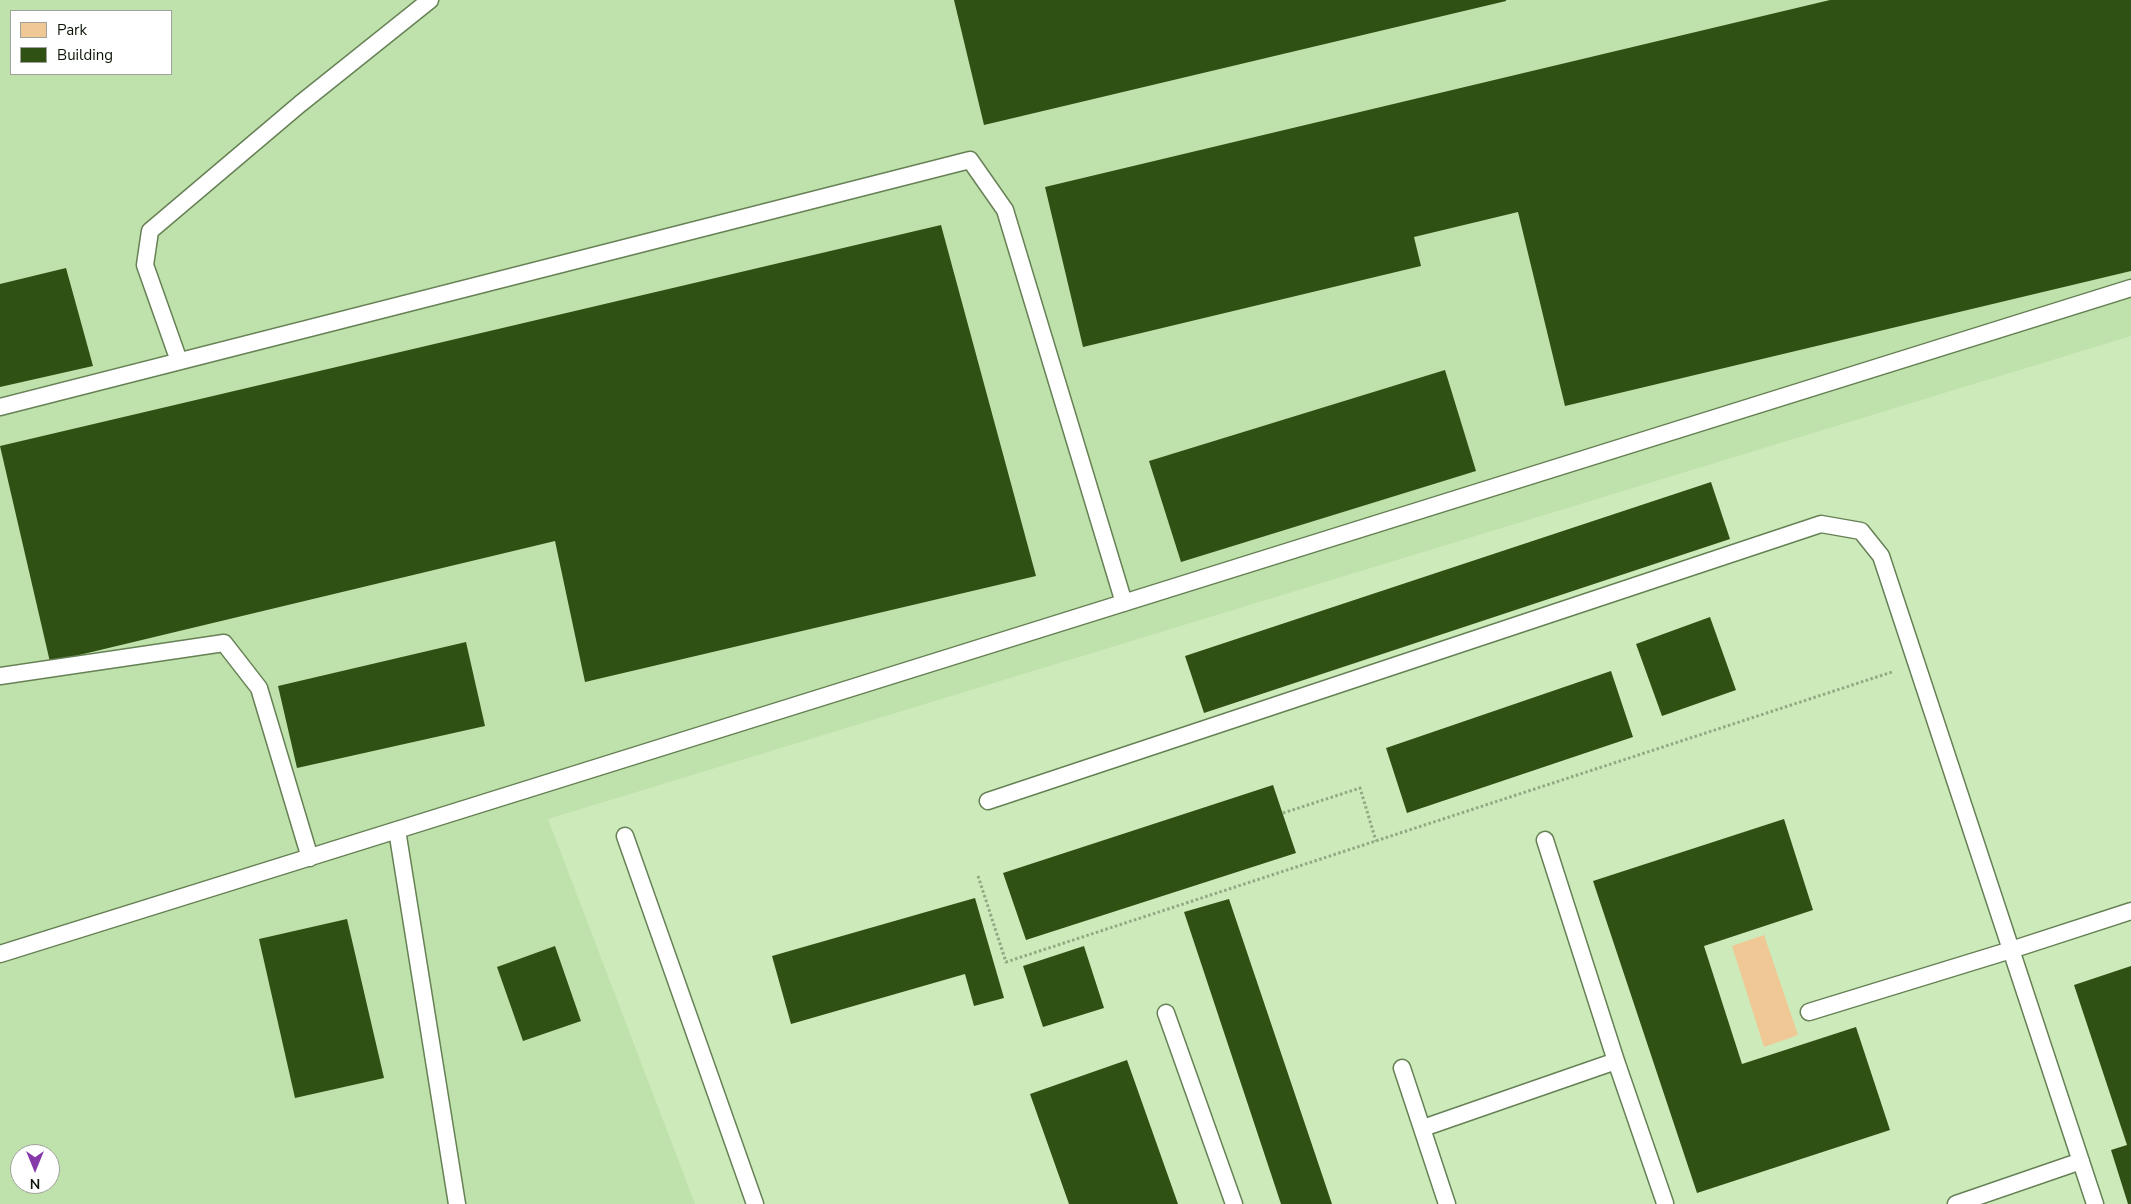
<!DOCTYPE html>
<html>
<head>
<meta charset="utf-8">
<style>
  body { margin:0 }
  #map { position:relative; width:2131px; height:1204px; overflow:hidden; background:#cdeaba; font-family:"Nunito Sans",sans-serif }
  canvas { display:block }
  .legend { position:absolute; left:10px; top:10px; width:162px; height:65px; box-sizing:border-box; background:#fff; border:1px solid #9ea29b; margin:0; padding:6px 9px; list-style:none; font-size:15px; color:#0c1606 }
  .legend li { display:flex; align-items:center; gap:10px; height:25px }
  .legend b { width:25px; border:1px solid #9ea29b }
  .north { position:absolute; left:10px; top:1144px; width:50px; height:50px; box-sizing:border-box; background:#fff; border:1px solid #9ea29b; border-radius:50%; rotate:180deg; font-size:14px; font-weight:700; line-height:20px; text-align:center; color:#0c1606 }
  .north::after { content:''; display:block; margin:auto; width:18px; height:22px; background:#8639a9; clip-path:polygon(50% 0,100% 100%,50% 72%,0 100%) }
</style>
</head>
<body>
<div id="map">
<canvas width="2131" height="1204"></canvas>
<ul class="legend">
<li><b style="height:14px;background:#efc895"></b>Park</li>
<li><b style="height:14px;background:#305114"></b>Building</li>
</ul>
<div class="north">N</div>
</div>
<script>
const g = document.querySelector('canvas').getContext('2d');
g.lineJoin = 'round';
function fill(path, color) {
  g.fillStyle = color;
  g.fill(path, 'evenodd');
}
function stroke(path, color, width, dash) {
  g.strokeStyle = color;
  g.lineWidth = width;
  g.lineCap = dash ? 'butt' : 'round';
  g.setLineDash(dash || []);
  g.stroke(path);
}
fill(new Path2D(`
  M0 0H2131V336L548 819 695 1204H0ZM11 11H171V74H11ZM20 1154H50V1184H20Z`), '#bfe1ab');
fill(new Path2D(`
  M1764 935 1798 1035 1764 1047 1732 946Z`), '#efc895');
fill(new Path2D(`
  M954 0H1506V1L984 125Z
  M1830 0H2131V271L1565 406 1518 212 1414 237 1421 266 1083 347 1045 187Z
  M941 225 1036 576 585 682 555 541 50 662 0 446Z
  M66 268 93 366 0 387V284Z
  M1445 370 1476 471 1181 562 1149 461Z
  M1711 482 1730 539 1204 713 1185 656Z
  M1710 617 1736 690 1662 716 1636 644Z
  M466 642 485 726 297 768 278 686Z
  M1611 671 1633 737 1407 813 1386 748Z
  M1273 785 1296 853 1026 940 1003 873Z
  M1784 819 1813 910 1704 946 1742 1064 1856 1027 1890 1130 1697 1193 1593 881Z
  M975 898 1004 998 974 1006 965 974 791 1024 772 956Z
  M1229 899 1332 1204H1281L1184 912Z
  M347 919 384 1078 295 1098 259 939Z
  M555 946 581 1021 523 1041 497 967Z
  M1084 946 1104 1008 1043 1027 1023 966Z
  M2131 966V1204H2128L2111 1150 2127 1145 2074 985Z
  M1127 1060 1178 1204H1069L1030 1094Z`), '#305114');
const lane = new Path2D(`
  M179 361 145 265 150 231 300 104 430 0
  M0 407 970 160 1005 210 1124 603
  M0 676 224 643 259 688 310 858
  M988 801 1821 524 1861 531 1881 556 2095 1204
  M625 836 755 1204
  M1545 840 1616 1061 1665 1203
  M0 954 397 830
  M1809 1012 2011 950 2131 911
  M1166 1013 1234 1204
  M1402 1068 1447 1204
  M1423 1128 1616 1061
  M457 1204 397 830 2131 288
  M1956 1204 2081 1161`);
stroke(lane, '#668155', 19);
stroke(new Path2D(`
  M1283 813 1360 788 1376 841
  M978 876 1006 962 1892 672`), '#91a882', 3, [2.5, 2.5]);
stroke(lane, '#fff', 16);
</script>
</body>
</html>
